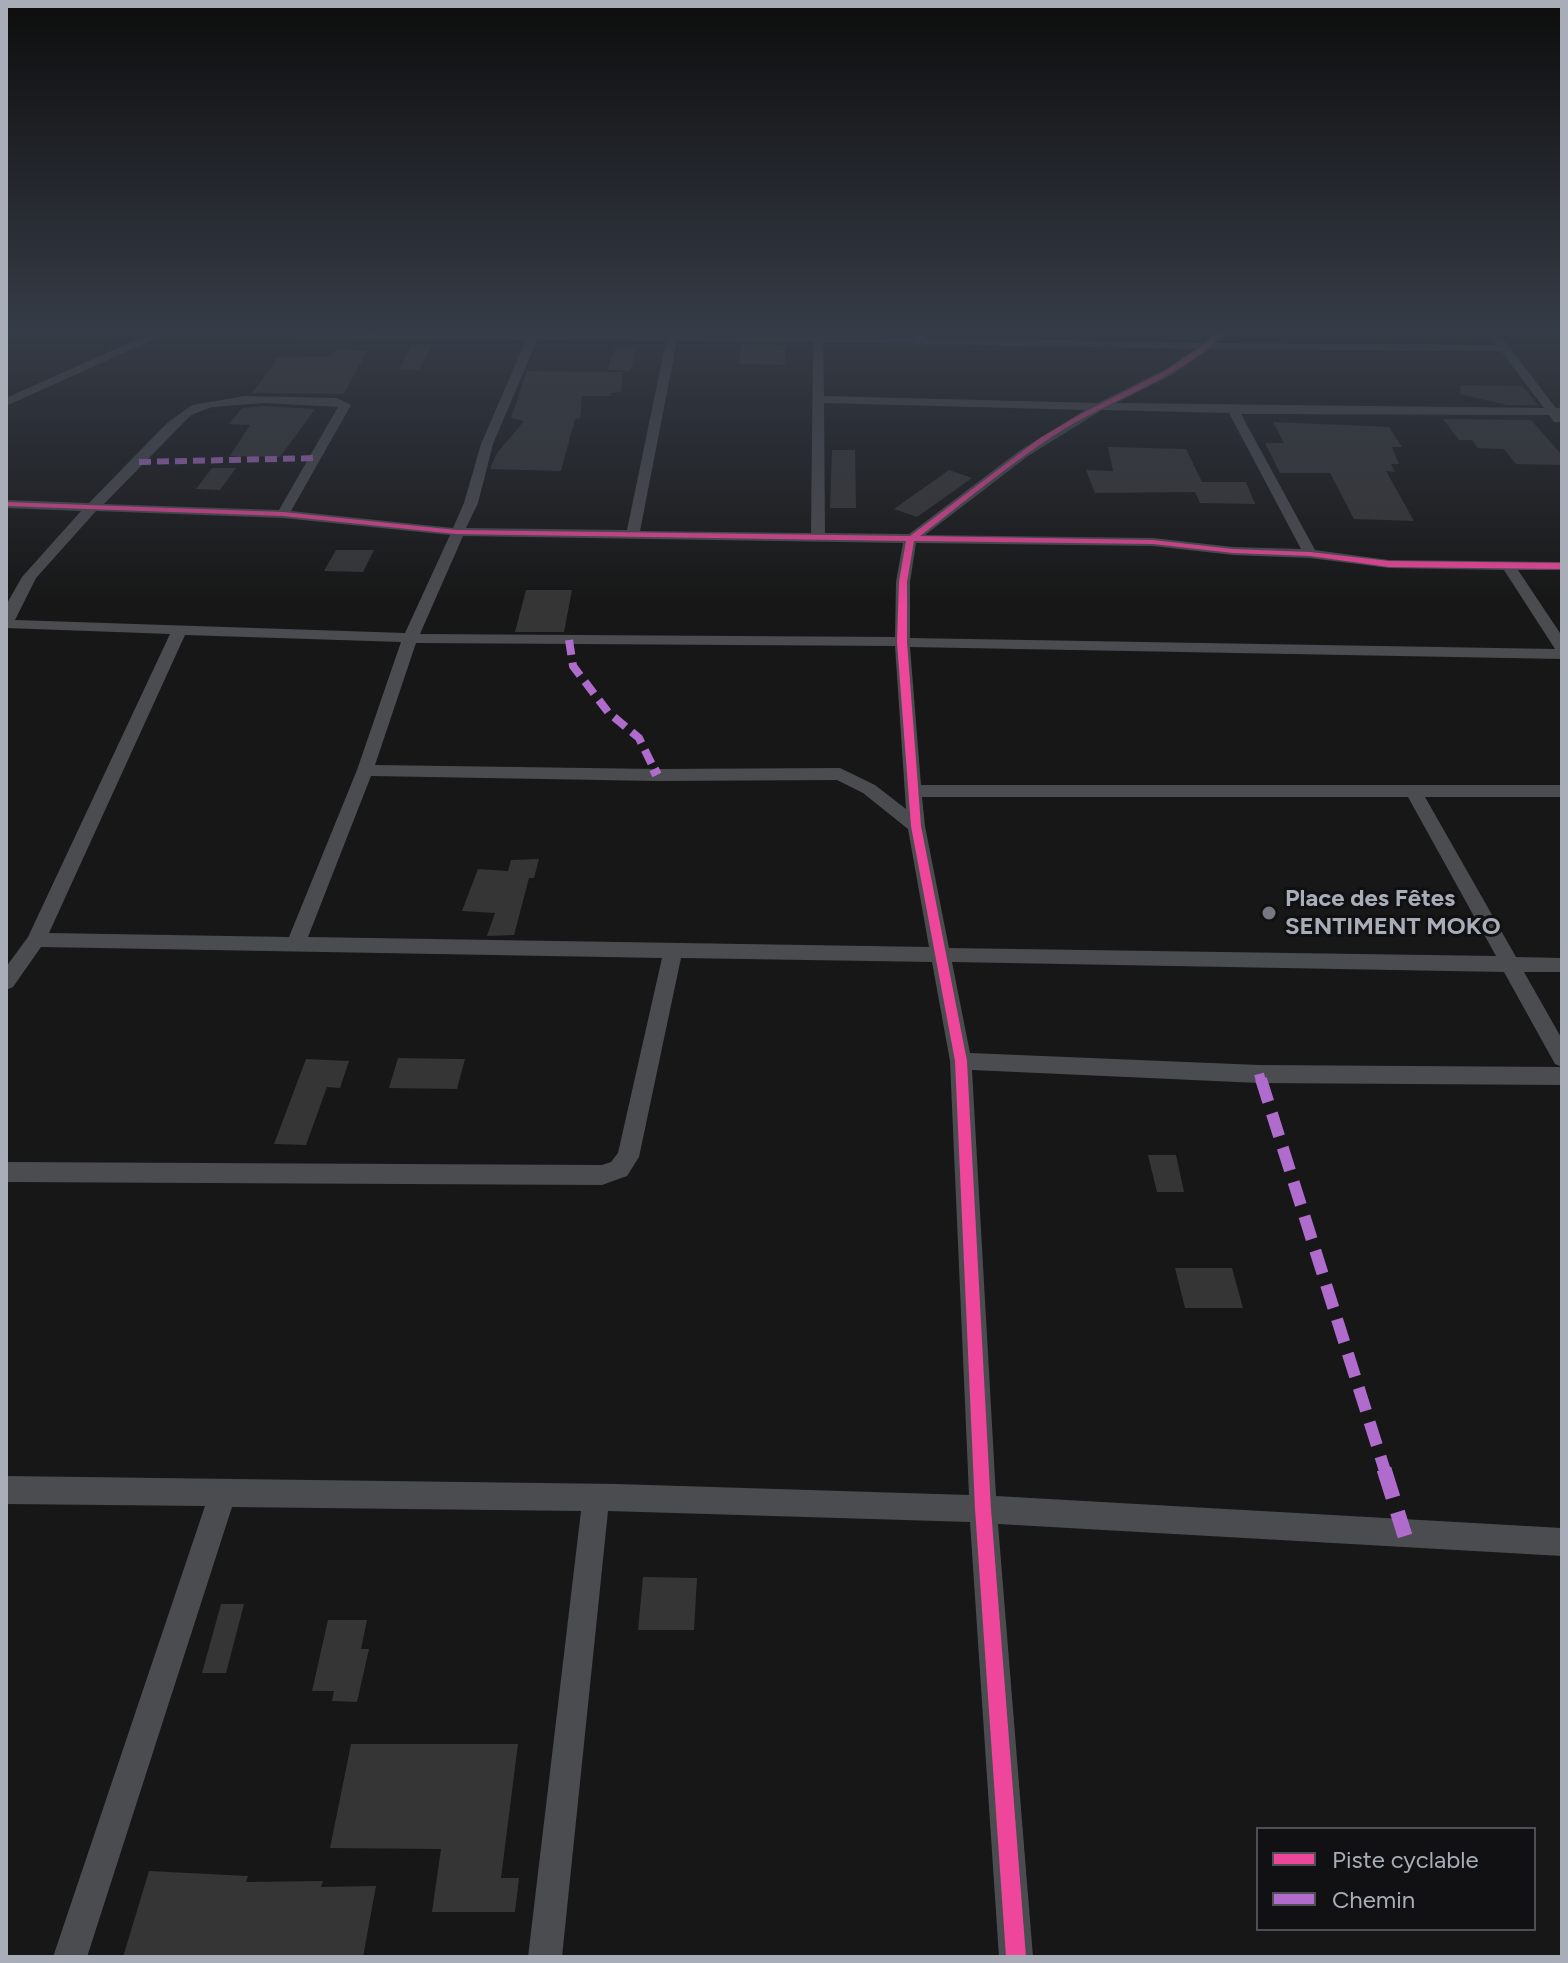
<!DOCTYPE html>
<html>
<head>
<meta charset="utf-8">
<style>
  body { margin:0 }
  #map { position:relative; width:1568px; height:1963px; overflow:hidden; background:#171717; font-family:Figtree,sans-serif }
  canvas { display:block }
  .frame { position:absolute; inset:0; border:8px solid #a8adb8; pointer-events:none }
  .legend { position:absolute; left:1256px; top:1827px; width:280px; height:104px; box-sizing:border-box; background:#111113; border:2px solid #4d4f55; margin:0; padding:10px 14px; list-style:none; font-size:24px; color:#a8adb8 }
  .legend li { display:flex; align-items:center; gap:16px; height:40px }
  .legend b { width:40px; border:2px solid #4d4f55 }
</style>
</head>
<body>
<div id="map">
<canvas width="1568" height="1963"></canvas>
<div class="frame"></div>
<ul class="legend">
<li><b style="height:10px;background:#ed469a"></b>Piste cyclable</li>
<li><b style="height:10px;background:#b06ccc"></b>Chemin</li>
</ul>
</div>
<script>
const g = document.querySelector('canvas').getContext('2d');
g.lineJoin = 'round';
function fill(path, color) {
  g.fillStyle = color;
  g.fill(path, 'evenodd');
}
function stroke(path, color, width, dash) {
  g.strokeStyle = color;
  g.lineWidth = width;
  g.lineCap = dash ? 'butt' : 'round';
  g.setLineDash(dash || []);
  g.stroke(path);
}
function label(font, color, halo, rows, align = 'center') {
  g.font = font + ' Figtree,sans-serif';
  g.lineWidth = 6;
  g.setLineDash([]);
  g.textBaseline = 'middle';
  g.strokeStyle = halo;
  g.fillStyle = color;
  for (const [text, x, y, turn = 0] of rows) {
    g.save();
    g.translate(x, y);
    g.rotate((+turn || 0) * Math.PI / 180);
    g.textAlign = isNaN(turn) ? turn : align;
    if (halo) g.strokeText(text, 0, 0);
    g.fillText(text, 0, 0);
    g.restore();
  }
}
fill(new Path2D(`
  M742 344 785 345V365L739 364Z
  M412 345H432L419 370H399Z
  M616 346 638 347 630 371 607 370Z
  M338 349 367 351 344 394 252 393 278 358 330 356Z
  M527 371 623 372 621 392 611 393V396H582L580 418 575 419 561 471 490 469 497 453 524 421 511 418Z
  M1461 385 1522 386 1538 405H1507L1460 394Z
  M264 406 315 409 280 457 230 456 250 425 229 424 242 408Z
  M1443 419 1531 420 1562 455V465L1516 464 1504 449 1478 448 1472 440H1459Z
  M1273 422 1389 427 1402 447H1392L1399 464H1391L1395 472 1386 471 1414 521 1354 519 1330 473H1280L1265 443H1284Z
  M1108 447 1186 449 1202 482H1246L1255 504 1200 503 1195 492 1095 493 1086 470 1113 471Z
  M832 450H855L856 508H830Z
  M212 468H236L220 490 196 489Z
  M949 470 972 478 917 517 894 509Z
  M336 550H374L363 572 324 571Z
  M526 590H572L564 632H515Z
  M539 859 534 878H529L514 935 487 936 495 913 462 911 478 869 508 871 511 860Z
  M398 1058 465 1059 457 1089 389 1088Z
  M306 1059 349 1061 340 1088 327 1087 306 1145 274 1144Z
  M1148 1155H1176L1184 1192H1157Z
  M1175 1268H1232L1243 1308H1185Z
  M643 1577 697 1578 694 1630H638Z
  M221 1604H244L226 1673H202Z
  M328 1620H367L361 1649H369L357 1702 332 1701 334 1691H312Z
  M351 1744H518L501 1878H519L515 1912H432L441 1849 330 1848Z
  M149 1871 248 1876 246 1882 323 1881 321 1887 376 1886 363 1957H123Z`), '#353536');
fill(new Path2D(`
  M158 330 529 333 531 330H541L540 333 813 335V330H823V335L1204 343 1218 330H1229L1217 343 1496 345 1486 330H1496L1556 408H1562V422H1554L1549 415 1241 414 1315 550 1389 560 1562 562V570H1518L1562 636V659L910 647 921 785H1562V797H1425L1516 957 1562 958V972H1524L1562 1039V1067L1555 1064 1504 972 952 962 970 1053 1259 1065 1562 1067V1085L1259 1083 972 1070 996 1496 1562 1528V1556L998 1524 1033 1957H999L970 1522 608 1511 562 1957H528L581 1511 232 1507 87 1957H53L205 1506 6 1504V1476L617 1484 969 1495 950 1061 932 962 681 958 639 1157 627 1176 602 1185 6 1182V1162L602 1165 611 1162 618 1153 662 958 41 947 13 987 6 990V967L28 937 170 634 6 628V605L22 577 81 511 6 508V500L89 503 167 423 192 405 245 396 337 398 351 405 291 511 453 528 464 503 481 444 526 340 159 337 6 406V398ZM537 340 666 341 627 530 466 528 478 503 493 444ZM677 341 813 342 811 533 640 531ZM823 342 1196 349 1164 370 1098 403 824 396ZM1210 349 1501 351 1544 408 1116 403 1172 375ZM264 403 338 407 279 510 104 504 191 415 212 407ZM824 403 1085 410 1019 451 909 534 825 533ZM1102 410 1229 413 1301 549 1233 547 1153 538 925 535 1028 456ZM96 511 283 518 450 535 405 633 15 620 36 578ZM463 536 903 543 896 582 895 637 420 634ZM916 543 1153 546 1233 555 1310 558 1389 568 1504 570 1555 649 910 638V582ZM185 635 401 642 357 770 289 937 49 933ZM416 643 895 646 906 809 875 785 840 768 657 769 375 765ZM371 776 657 781 837 780 863 793 908 829 929 947 308 937ZM922 797H1408L1496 956 949 948 925 826Z`), '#4b4c50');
stroke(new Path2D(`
  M363 330 372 335
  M919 330 921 339
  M139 462 318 458`), '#b06ccc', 6, [12, 6]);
stroke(new Path2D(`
  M569 640 573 666 608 712 639 738 655 771`), '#b06ccc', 8, [15, 8]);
stroke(new Path2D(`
  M654 769 657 775
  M1259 1074 1261 1081`), '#b06ccc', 10, [19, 10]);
stroke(new Path2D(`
  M1261 1079 1385 1471`), '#b06ccc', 12, [24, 12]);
stroke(new Path2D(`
  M1384 1469 1405 1536`), '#b06ccc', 15, [30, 15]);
fill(new Path2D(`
  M1221 330H1227C1182 377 1119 396 1064 429 1013 461 967 500 920 536L1153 540 1233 549 1310 552 1389 561 1562 563V569L1389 567 1310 556 1233 553 1153 544 914 541 907 582V642L921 826 967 1061 991 1509 1026 1957H1006L975 1509 955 1061 911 826 897 642 899 582 906 541 456 534 283 516 6 506V502L283 512 456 530 910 536 1040 438 1081 414 1165 371 1204 345Z`), '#ed469a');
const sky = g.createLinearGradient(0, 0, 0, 605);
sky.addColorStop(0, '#0d0d0d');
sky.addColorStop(0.55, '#363c47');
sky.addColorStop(1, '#363c4700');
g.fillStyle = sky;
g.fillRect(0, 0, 1568, 605);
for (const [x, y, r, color] of [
  [1269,913,8,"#757880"]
]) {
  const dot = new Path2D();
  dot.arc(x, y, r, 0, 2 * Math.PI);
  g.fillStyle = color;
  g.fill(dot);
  stroke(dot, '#111113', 3);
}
label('bold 24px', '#a8adb8', '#111113', [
  ["Place des Fêtes",1285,899],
  ["SENTIMENT MOKO",1285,927]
], 'left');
</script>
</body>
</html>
